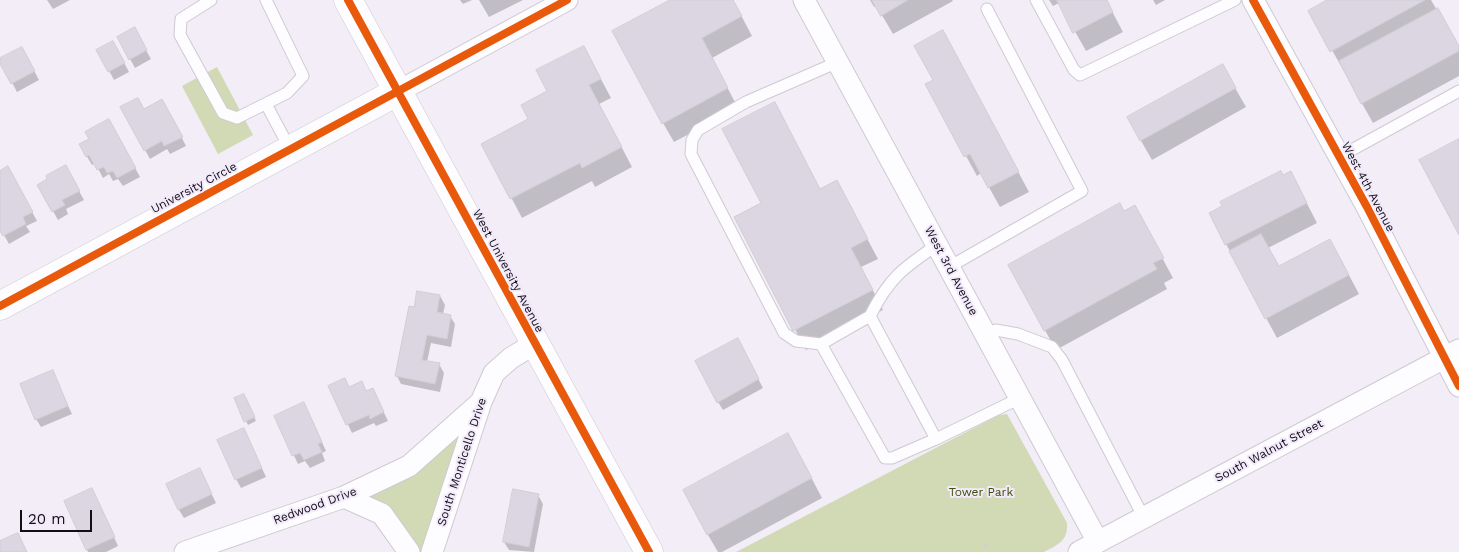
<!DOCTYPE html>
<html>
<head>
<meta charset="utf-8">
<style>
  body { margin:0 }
  #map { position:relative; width:1459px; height:552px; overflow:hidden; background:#f2edf7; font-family:"Work Sans",sans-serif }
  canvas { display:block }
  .scale { position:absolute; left:20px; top:510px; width:72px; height:22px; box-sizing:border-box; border:2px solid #110e14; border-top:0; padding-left:6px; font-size:15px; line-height:18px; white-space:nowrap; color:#110e14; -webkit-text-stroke:4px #f2e9fb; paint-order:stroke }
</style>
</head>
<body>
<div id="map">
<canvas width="1459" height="552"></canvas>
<div class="scale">20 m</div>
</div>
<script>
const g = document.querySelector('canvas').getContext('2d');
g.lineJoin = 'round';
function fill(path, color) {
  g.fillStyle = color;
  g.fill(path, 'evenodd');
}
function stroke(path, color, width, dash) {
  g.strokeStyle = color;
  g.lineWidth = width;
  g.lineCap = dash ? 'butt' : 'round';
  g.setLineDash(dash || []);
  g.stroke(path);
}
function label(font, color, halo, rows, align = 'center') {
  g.font = font + ' "Work Sans",sans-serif';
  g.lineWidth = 4;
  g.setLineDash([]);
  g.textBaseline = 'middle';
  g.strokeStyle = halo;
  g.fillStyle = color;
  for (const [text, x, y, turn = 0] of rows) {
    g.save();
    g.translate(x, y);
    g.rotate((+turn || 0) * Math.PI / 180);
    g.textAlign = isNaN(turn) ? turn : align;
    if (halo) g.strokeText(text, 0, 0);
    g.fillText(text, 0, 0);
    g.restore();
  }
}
fill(new Path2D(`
  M217 67 253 135 218 154 182 86Z
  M481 402 432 552H409L382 514 344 497 409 466Z
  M1007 414 1067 523C1068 541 1059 544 1044 552H736L999 415Z`), '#d1dab5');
fill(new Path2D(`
  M47 0H70L53 9Z
  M460 0H472L463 4Z
  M479 0H523L489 17Z
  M672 0H733L752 36 712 58 738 108 674 142 663 123Z
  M870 0H952L953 1 893 34 876 5 874 7Z
  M1049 0H1106L1123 32 1086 51 1059 3 1053 6Z
  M1153 0H1165L1156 5Z
  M1330 0H1431L1459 47V76L1373 123 1310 11Z
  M134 29 151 59 135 68 118 37Z
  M113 42 129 72 114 80 98 50Z
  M22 48 39 80 17 92 0 60Z
  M953 51 1029 192 1000 207 981 173 977 176 927 85 935 80Z
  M1222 65 1246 107 1152 160 1128 118Z
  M594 66 611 98 599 104 632 167 595 187 592 181 522 218 483 144 530 120Z
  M122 108 144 110 167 109 186 146 170 154 167 149 150 159Z
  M109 120 140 177 123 186 118 179 113 181 109 174 103 178 95 163 92 165 80 145 90 139Z
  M65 166 84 200 66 209 68 214 58 220 53 211Z
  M8 168 37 221 26 226 30 232 9 244 0 228V172Z
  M1283 176 1301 192 1317 223 1268 248 1279 268 1341 260 1359 294 1277 338 1226 244Z
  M837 182 878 259 861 267 883 310 806 350 736 218 820 191Z
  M1124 212 1145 226 1173 278 1164 283 1167 289 1056 350 1009 266Z
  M440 296 445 305 443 314 450 316 455 324 451 347 431 343 427 362 439 364 444 373 440 392 401 384 397 376 415 309Z
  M742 348 763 388 723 410 718 402Z
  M52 372 72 414 41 427 36 419Z
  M362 383 367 392 377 398 388 421 376 426 374 423 352 433 330 387 349 388Z
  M246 399 256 421 248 425 246 421Z
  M308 412 326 451 322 453 325 461 310 468 305 461 298 464 275 416Z
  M248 438 266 477 241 488 236 479Z
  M799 454 822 498 722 552H718L708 535Z
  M200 470 216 503 184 518 179 510Z
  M92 489 118 546 106 552H88L65 501Z
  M538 495 543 504 534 552 509 550 504 542Z`), '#0003');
const building = new Path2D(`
  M670 0H733L742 16 702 38 728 88 662 124 612 31Z
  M872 0H908L881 16Z
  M1057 0H1107L1113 12 1073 33Z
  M1327 0H1425L1330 52 1308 11Z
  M1438 8 1459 46V51L1361 104 1339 61Z
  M135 27 147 50 129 60 117 37Z
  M943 30 1019 172 988 188 970 154 964 157 925 84 933 80 914 46Z
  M113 41 125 63 108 72 96 50Z
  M584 46 601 79 589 85 622 147 582 168 580 163 510 199 481 144 528 119 521 105 547 91 536 70Z
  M22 47 35 71 11 84 0 64V58Z
  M1223 64 1236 88 1140 141 1127 117Z
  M138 98 144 109 162 99 183 137 164 146 162 141 144 151 120 107Z
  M775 102 820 189 837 180 868 239 851 248 873 290 793 331 734 217 761 203 722 129Z
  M109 119 136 168 117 178 113 171 107 173 104 167 97 170 89 155 86 157 79 144 89 139 85 132Z
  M1459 139V235L1419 160Z
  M66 165 80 191 62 200 65 205 52 212 37 185 47 179 46 176Z
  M8 166 33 212 23 217 26 224 3 236 0 231V171Z
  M1281 171 1283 175 1291 171 1307 203 1225 245 1209 213 1222 206 1220 202Z
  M1120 203 1124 211 1135 205 1164 258 1153 263 1157 269 1044 331 1008 265Z
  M1261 234 1279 266 1330 239 1349 275 1265 319 1229 251Z
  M417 291 440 295 437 312 451 315 447 339 427 335 422 360 440 363 435 384 395 376 409 306 414 307Z
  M738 338 759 379 717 403 695 361Z
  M53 370 68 406 35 420 20 384Z
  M345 378 349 387 362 381 366 391 373 388 384 412 370 419 369 415 346 425 328 386Z
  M244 394 255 417 244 422 234 398Z
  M304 402 322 442 318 444 322 452 304 460 300 453 292 456 274 416Z
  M244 428 262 468 235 480 217 440Z
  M788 433 812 478 707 535 683 490Z
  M200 468 212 494 178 510 166 484Z
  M92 488 115 537 86 550 64 501Z
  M513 489 539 494 529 547 503 542Z
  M18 533 27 552H0V541Z`);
fill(building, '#dcd6e2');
stroke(building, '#d0cdd4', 1);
const lane = new Path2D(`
  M211 0 181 19 180 35 223 113 237 118 287 93 303 76 266 0
  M1036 0 1074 70 1080 75 1235 0
  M266 104 290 149
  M1339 157 1459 91
  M937 245C903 268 889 278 870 316L936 439 1020 398
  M949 267 1082 191 987 9
  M870 316 821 344 885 458H892L936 439
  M985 333 996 330 1018 334 1052 347 1062 360 1144 518
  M821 344 796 341 784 333 691 154 692 140 698 130 746 102 838 62`);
const street = new Path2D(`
  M804 0 1098 542
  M1253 0 1367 207 1459 386
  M399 91 567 0
  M344 497 382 514 409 552
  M185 552 344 497 409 466 481 402
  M432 552 481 402 494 373 511 358 534 344
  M1079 552 1459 350`);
const secondary = new Path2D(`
  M348 0 649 552
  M0 306 399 91`);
stroke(lane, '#cecad2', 13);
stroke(street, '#cecad2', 23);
stroke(secondary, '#cecad2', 29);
stroke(new Path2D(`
  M985 544 989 552`), '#d0cfd2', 3, [4, 4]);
stroke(lane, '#fdfcfe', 11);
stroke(street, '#fdfcfe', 21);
stroke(secondary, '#fdfcfe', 28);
stroke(new Path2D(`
  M348 0 649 552
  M1253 0 1367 207 1459 386
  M0 306 567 0`), '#e8590c', 8);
label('12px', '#110e14', '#f2e9fb', [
  ["West 4th Avenue",1368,187,62],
  ["University Circle",194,188,-28],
  ["West University Avenue",508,271,62],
  ["West 3rd Avenue",951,271,62],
  ["South Walnut Street",1269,451,-28],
  ["South Monticello Drive",462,462,-72],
  ["Redwood Drive",315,506,-20]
]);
label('12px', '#404f04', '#f2e9fb', [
  ["Tower Park",981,492]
]);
</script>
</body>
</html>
